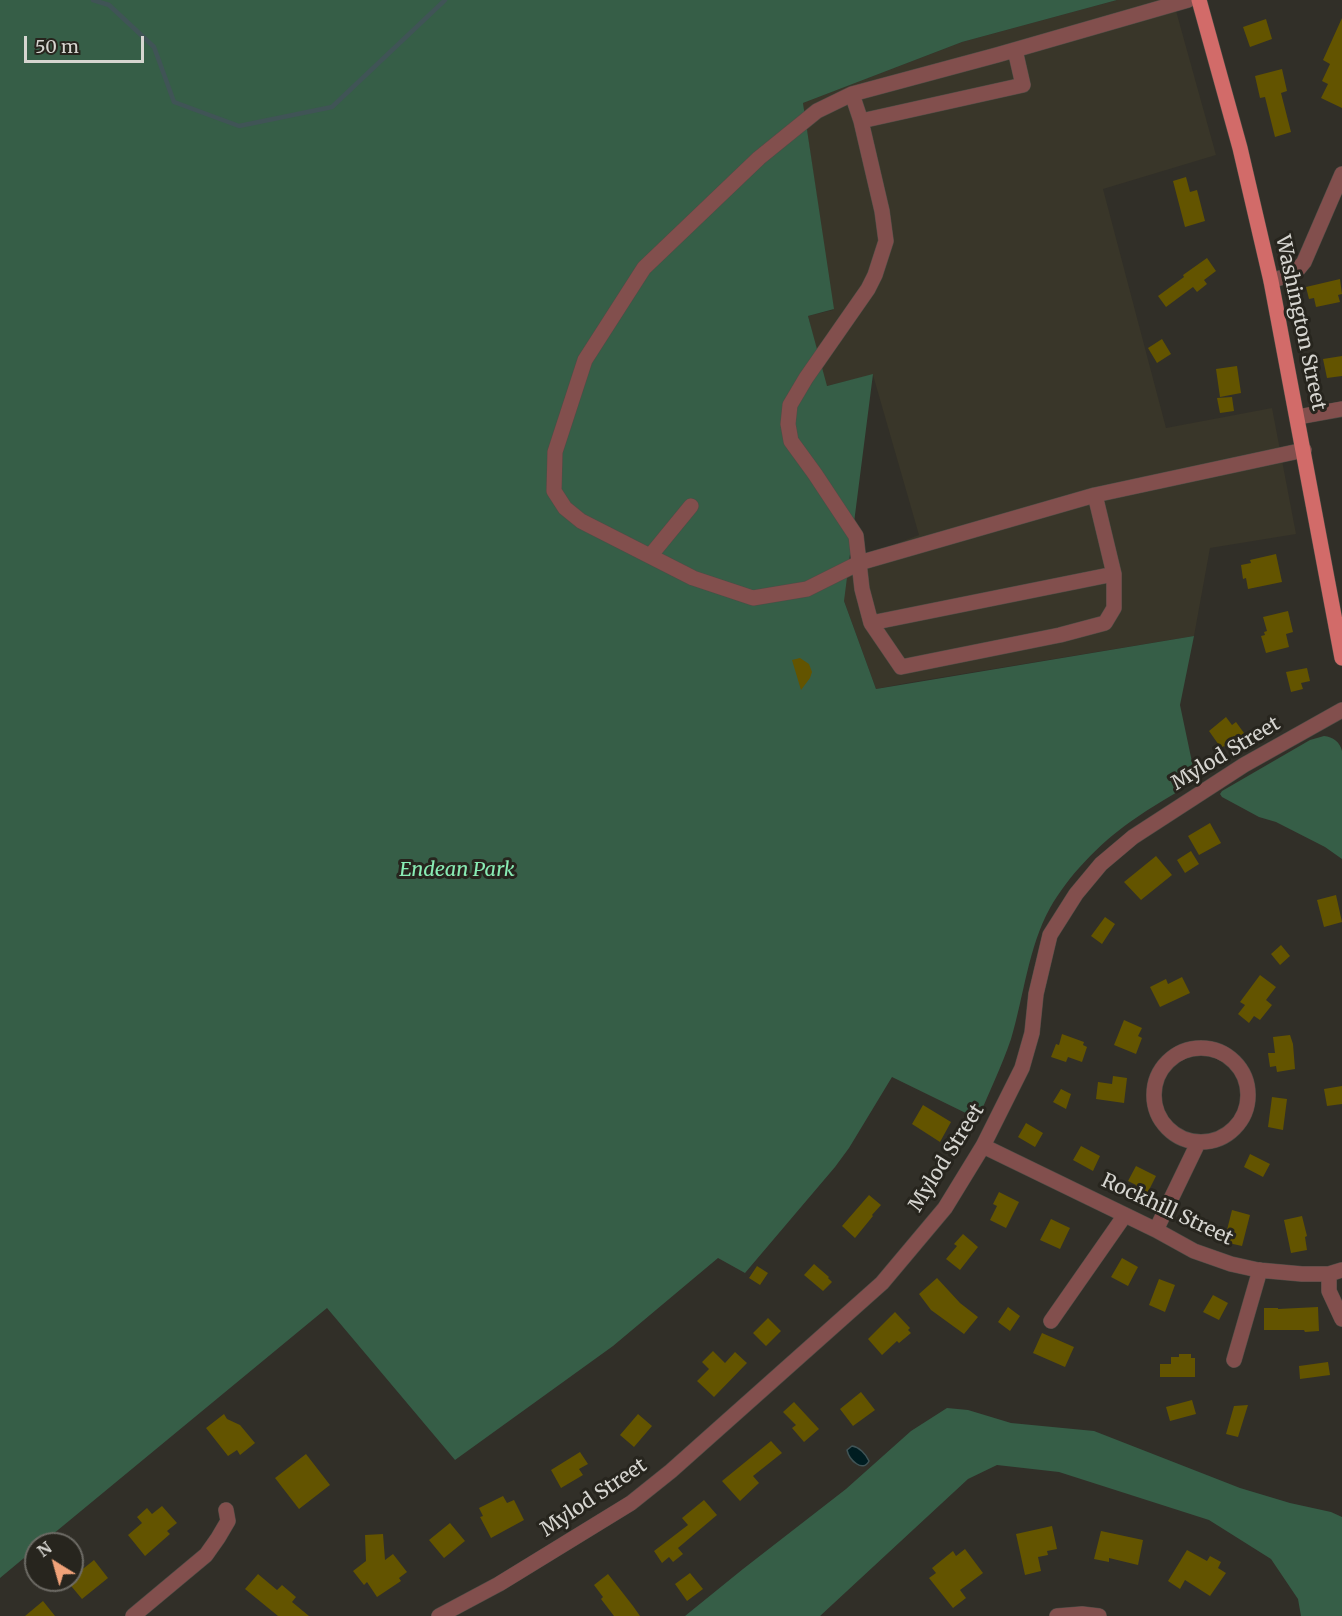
<!DOCTYPE html>
<html>
<head>
<meta charset="utf-8">
<style>
  body { margin:0 }
  #map { position:relative; width:1342px; height:1616px; overflow:hidden; background:#312f28; font-family:Merriweather,serif }
  canvas { display:block }
  .north { position:absolute; left:24px; top:1532px; width:60px; height:60px; box-sizing:border-box; background:#27251e; border:2px solid #6d6b65; border-radius:50%; rotate:323deg; font-size:16px; font-weight:700; line-height:24px; text-align:center; color:#d6d5d0 }
  .north::after { content:''; display:block; margin:auto; width:21px; height:27px; background:#f0a279; clip-path:polygon(50% 0,100% 100%,50% 72%,0 100%) }
  .scale { position:absolute; left:24px; top:36px; width:120px; height:27px; box-sizing:border-box; border:3px solid #d6d5d0; border-top:0; padding-left:8px; font-size:18px; line-height:21px; white-space:nowrap; color:#d6d5d0; -webkit-text-stroke:4px #27251e; paint-order:stroke }
</style>
</head>
<body>
<div id="map">
<canvas width="1342" height="1616"></canvas>
<div class="north">N</div>
<div class="scale">50 m</div>
</div>
<script>
const g = document.querySelector('canvas').getContext('2d');
g.lineJoin = 'round';
function fill(path, color) {
  g.fillStyle = color;
  g.fill(path, 'evenodd');
}
function stroke(path, color, width, dash) {
  g.strokeStyle = color;
  g.lineWidth = width;
  g.lineCap = dash ? 'butt' : 'round';
  g.setLineDash(dash || []);
  g.stroke(path);
}
function label(font, color, halo, rows, align = 'center') {
  g.font = font + ' Merriweather,serif';
  g.lineWidth = 6;
  g.setLineDash([]);
  g.textBaseline = 'middle';
  g.strokeStyle = halo;
  g.fillStyle = color;
  for (const [text, x, y, turn = 0] of rows) {
    g.save();
    g.translate(x, y);
    g.rotate((+turn || 0) * Math.PI / 180);
    g.textAlign = isNaN(turn) ? turn : align;
    if (halo) g.strokeText(text, 0, 0);
    g.fillText(text, 0, 0);
    g.restore();
  }
}
fill(new Path2D(`
  M1117 0H1173L1216 155 1103 189 1166 428 1272 408 1296 534 1210 548 1194 636 907 683 876 689 844 601 837 566 919 535 873 375 826 386 819 360 808 316 833 310 803 103 962 42Z`), '#393629');
fill(new Path2D(`
  M0 0H1117L962 42 803 103 834 309 808 316 827 386 873 374 844 601 876 689 1194 636 1180 705 1196 781C1174 794 1151 807 1130 822 1099 844 1069 875 1050 908 1028 948 1024 996 1011 1039 1002 1066 989 1092 978 1119L892 1077 849 1148 835 1167 745 1273 718 1258 613 1346 455 1460 327 1308 41 1544H36V1548L0 1578Z
  M1324 736C1333 737 1340 742 1342 751V859L1325 847 1276 822 1259 817 1222 797 1220 794 1222 791 1310 740Z
  M947 1408 968 1410 1011 1423 1094 1431 1240 1488 1290 1503 1331 1512 1342 1517V1616H1301L1298 1599 1271 1559 1209 1520 1059 1472 997 1465 968 1479 820 1616H685L743 1569 846 1489 911 1431Z`), '#365e47');
const water = new Path2D(`
  M852 1446C859 1447 866 1454 869 1461 863 1473 849 1460 847 1450Z`);
fill(water, '#001d21');
stroke(water, '#405456', 1.5);
stroke(new Path2D(`
  M93 0 109 5 154 47 174 102 239 126 332 107 445 0`), '#405456', 4.5);
fill(new Path2D(`
  M1342 18V108L1321 98 1328 84 1322 81 1330 64 1323 60Z
  M1266 19 1272 39 1250 47 1243 27Z
  M1282 69 1287 91 1281 93 1291 132 1275 137 1265 97 1260 98 1255 76Z
  M1186 177 1190 192 1197 190 1205 221 1185 227 1173 181Z
  M1207 258 1216 271 1204 280 1207 284 1197 292 1193 287 1166 307 1158 296 1184 277 1183 275Z
  M1340 279 1342 294 1338 295 1340 302 1316 307 1314 298 1309 299 1306 287Z
  M1162 339 1171 354 1157 363 1148 348Z
  M1342 356V376L1327 378 1323 359Z
  M1237 366 1241 393 1220 397 1216 369Z
  M1232 397 1234 411 1220 413 1217 398Z
  M1276 554 1282 582 1248 589 1246 578 1243 579 1241 565 1251 563 1250 560Z
  M1288 611 1293 632 1286 634 1289 647 1266 653 1261 636 1265 635 1264 632 1267 631 1263 617Z
  M800 658 809 664 812 672 810 678 801 690 792 660Z
  M1307 668 1310 681 1301 683 1303 689 1291 692 1286 672Z
  M1226 717 1232 725 1236 722 1244 733 1225 747 1224 746 1221 748 1209 731Z
  M1210 823 1221 843 1199 855 1188 836Z
  M1191 851 1199 864 1185 873 1177 860Z
  M1156 856 1172 875 1141 900 1124 882Z
  M1336 895 1342 922 1324 927 1317 900Z
  M1105 917 1115 924 1102 944 1091 936Z
  M1281 945 1290 956 1280 965 1271 954Z
  M1260 975 1276 987 1266 1000 1272 1005 1260 1020 1254 1016 1249 1023 1238 1014 1245 1005 1240 1002Z
  M1182 977 1190 993 1160 1007 1150 987 1166 979 1168 984Z
  M1124 1020 1142 1028 1138 1036 1142 1038 1136 1054 1114 1045Z
  M1062 1034 1084 1042 1083 1045 1087 1047 1082 1062 1068 1057 1066 1062 1051 1057 1056 1044 1059 1045Z
  M1290 1035 1293 1044 1295 1069 1277 1072 1276 1066 1270 1067 1268 1053H1275L1273 1037Z
  M1113 1076 1127 1078 1124 1103 1096 1099 1098 1082 1112 1084Z
  M1342 1086V1104L1327 1106 1324 1089Z
  M1061 1089 1071 1094 1066 1109 1053 1102Z
  M1272 1097 1287 1099 1283 1130 1268 1127Z
  M923 1105 951 1122 940 1142 912 1124Z
  M1026 1123 1043 1133 1035 1147 1018 1137Z
  M1081 1146 1100 1156 1093 1171 1073 1160Z
  M1250 1154 1270 1164 1263 1177 1244 1167Z
  M1136 1166 1156 1176 1146 1196 1134 1189 1136 1185 1128 1181Z
  M999 1192 1019 1202 1006 1228 990 1220 997 1206 993 1204Z
  M869 1195 881 1205 872 1215 873 1216 855 1238 842 1226Z
  M1232 1210 1250 1215 1242 1246 1224 1242Z
  M1302 1216 1307 1236 1305 1237 1307 1250 1291 1253 1284 1220Z
  M1051 1219 1070 1228 1060 1249 1040 1240Z
  M963 1234 978 1247 960 1270 946 1259 957 1246 954 1244Z
  M1122 1258 1138 1267 1128 1286 1111 1277Z
  M814 1264 829 1277 828 1278 832 1282 823 1291 804 1275Z
  M757 1266 768 1273 760 1285 749 1278Z
  M937 1278 960 1303 978 1317 964 1334 931 1310 919 1294Z
  M1159 1279 1175 1285 1165 1312 1149 1305Z
  M1213 1295 1228 1303 1219 1320 1203 1312Z
  M1008 1307 1020 1316 1010 1331 998 1322Z
  M1318 1307 1319 1331 1305 1332 1304 1330H1264V1308H1278V1309Z
  M895 1312 910 1328 908 1330 911 1333 899 1343 897 1341 882 1355 868 1339Z
  M768 1318 781 1331 766 1346 753 1333Z
  M1042 1333 1074 1347 1065 1367 1033 1353Z
  M713 1351 725 1363 735 1352 747 1363 714 1397 697 1381 709 1369 702 1362Z
  M1179 1354H1191V1358H1195V1377H1160V1364H1171V1357H1179Z
  M1328 1362 1330 1375 1300 1379 1299 1366Z
  M861 1392 875 1410 853 1426 840 1409Z
  M1192 1400 1196 1414 1170 1421 1166 1407Z
  M794 1402 819 1429 804 1442 792 1428 796 1425 783 1412Z
  M1248 1405 1238 1437 1226 1434 1234 1406Z
  M224 1414 227 1419 240 1425 255 1443 240 1455 237 1450 228 1456 206 1428Z
  M638 1414 652 1426 634 1447 620 1435Z
  M771 1441 782 1453 753 1476 759 1483 740 1501 722 1481Z
  M580 1452 588 1464 579 1469 583 1475 561 1488 551 1470Z
  M306 1454 330 1485 299 1509 275 1478Z
  M503 1496 507 1503 514 1500 524 1520 491 1538 480 1517 483 1516 479 1508Z
  M704 1500 717 1515 678 1548 683 1554 673 1562 669 1557 662 1563 654 1551 688 1525 682 1518Z
  M162 1506 177 1523 167 1531 170 1534 145 1556 128 1535 142 1523 137 1517 147 1508 152 1514Z
  M450 1523 465 1541 444 1558 429 1540Z
  M1052 1526 1057 1549 1047 1551 1048 1555 1038 1557 1041 1571 1025 1575 1016 1534Z
  M1101 1531 1143 1540 1138 1565 1109 1558V1562L1094 1559Z
  M383 1534 385 1560 393 1554 407 1572 399 1578 401 1581 377 1597 367 1582 364 1585 353 1571 366 1561 365 1535Z
  M965 1549 983 1573 960 1590 966 1598 953 1608 929 1578 936 1573 932 1568 953 1551 956 1556Z
  M1187 1550 1207 1561 1210 1556 1221 1562 1218 1568 1226 1573 1210 1596 1185 1580 1180 1589 1168 1581Z
  M94 1560 108 1578 82 1599 67 1581 72 1580V1575L77 1570 79 1572Z
  M690 1573 703 1589 687 1601 675 1584Z
  M258 1574 277 1590 282 1585 296 1597 292 1602 309 1616H278L245 1589Z
  M608 1574 633 1606 640 1616H614L601 1599 603 1597 594 1585Z
  M43 1601 55 1616H25Z`), '#635400');
const minor = new Path2D(`
  M1188 0 997 55 852 94 817 111 759 158 644 268 585 360 555 452 554 491 565 508 581 521 693 578 753 598 807 589 859 563 1095 495 1304 450
  M852 94 861 121 882 211 886 241 875 275 868 289 806 378 790 405 788 424 791 441 815 474 856 536 862 589 871 623 1114 574 1095 495
  M861 121 1023 85 1015 50
  M1271 281 1295 273 1304 262 1342 174
  M1298 417 1342 409
  M650 556 691 506
  M871 623 901 667 1060 635 1105 623 1114 608V574
  M1154 1095a47 47 0 1 1 94 0a47 47 0 1 1-94 0Z
  M983 1146 1156 1230 1194 1251 1231 1264 1258 1270 1302 1274H1329L1342 1270
  M1156 1230 1198 1143
  M1329 1274V1291L1342 1319
  M1051 1321 1125 1215
  M1234 1360 1260 1270
  M133 1616 206 1555 218 1538 228 1521 226 1510
  M439 1616 499 1584 631 1503 671 1471 882 1283 945 1208 983 1146 1022 1068 1032 1033 1036 994 1050 935 1076 894 1101 864 1133 837 1244 765 1342 710
  M1057 1616 1082 1614 1099 1616`);
const major = new Path2D(`
  M1199 0 1240 148 1271 281 1342 658`);
stroke(minor, '#4f4d46', 16);
stroke(major, '#4f4d46', 16);
stroke(minor, '#824f4d', 15);
stroke(major, '#d26b69', 15);
label('20px', '#d6d5d0', '#27251e', [
  ["Washington Street",1300,323,78],
  ["Mylod Street",1226,754,-31],
  ["Mylod Street",947,1158,-58],
  ["Rockhill Street",1167,1210,25],
  ["Mylod Street",594,1498,-34]
]);
label('italic 20px', '#89ecb4', '#27251e', [
  ["Endean Park",457,870]
]);
</script>
</body>
</html>
